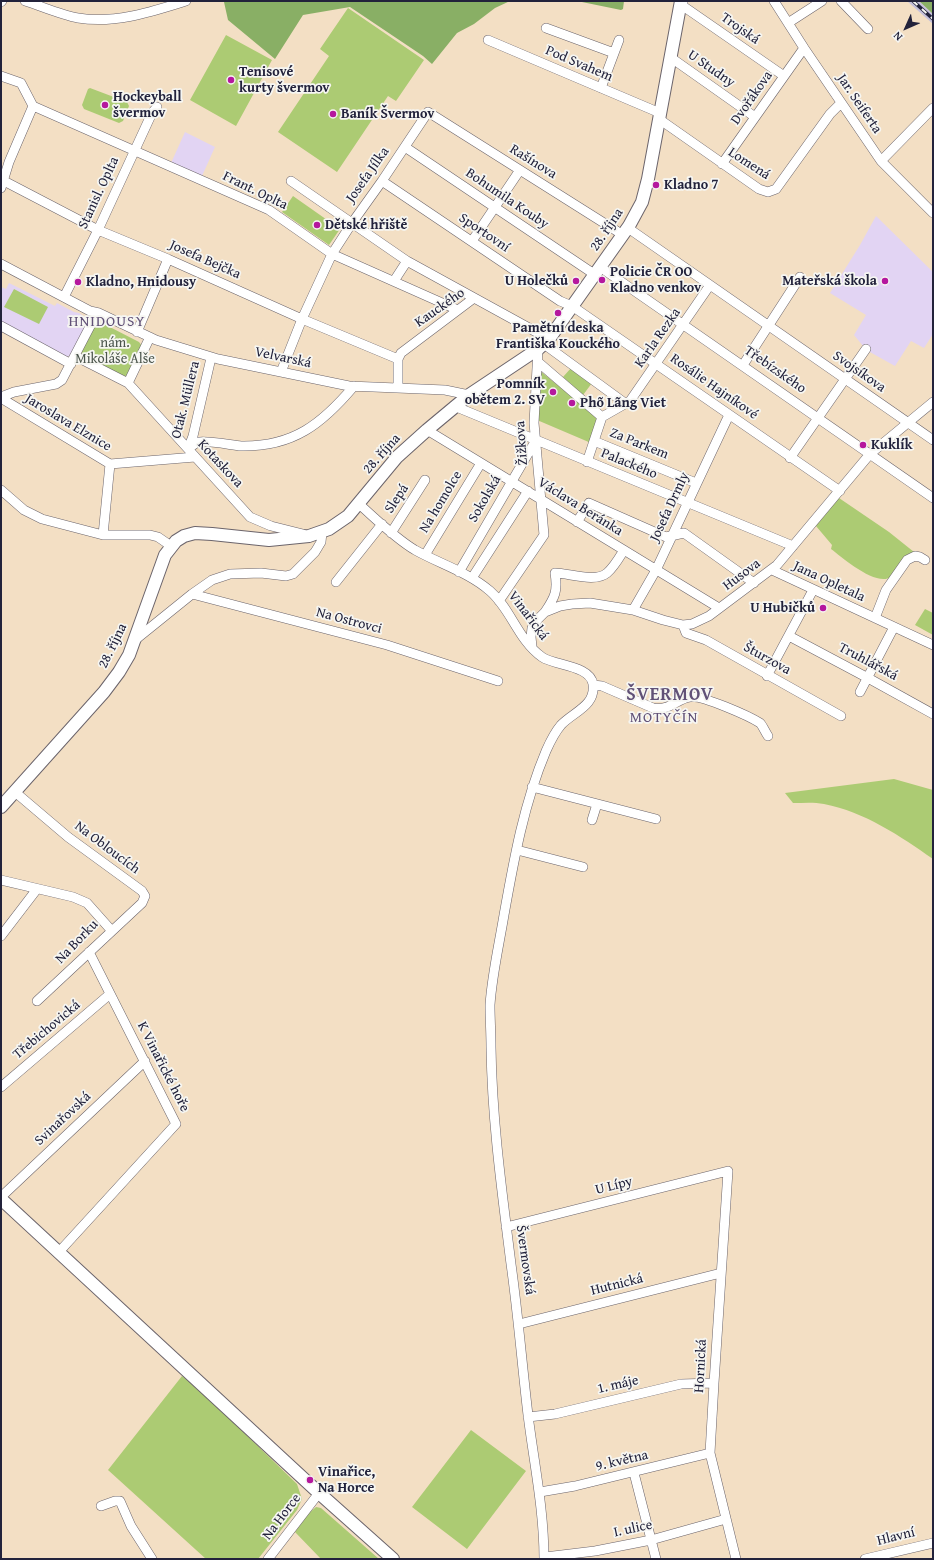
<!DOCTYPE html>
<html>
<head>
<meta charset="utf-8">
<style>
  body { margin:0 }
  #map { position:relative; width:934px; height:1560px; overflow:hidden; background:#f3dfc4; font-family:"Gentium Book Plus",serif }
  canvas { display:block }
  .frame { position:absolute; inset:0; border:2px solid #22223b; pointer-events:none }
  .north { position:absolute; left:886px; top:8px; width:40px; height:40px; -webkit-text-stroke:3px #f6f6f2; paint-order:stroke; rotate:225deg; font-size:11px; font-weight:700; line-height:16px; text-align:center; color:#22223b }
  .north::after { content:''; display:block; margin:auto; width:14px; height:18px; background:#22223b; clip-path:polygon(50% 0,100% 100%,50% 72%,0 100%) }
</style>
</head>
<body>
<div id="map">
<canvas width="934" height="1560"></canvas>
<div class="frame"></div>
<div class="north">N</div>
</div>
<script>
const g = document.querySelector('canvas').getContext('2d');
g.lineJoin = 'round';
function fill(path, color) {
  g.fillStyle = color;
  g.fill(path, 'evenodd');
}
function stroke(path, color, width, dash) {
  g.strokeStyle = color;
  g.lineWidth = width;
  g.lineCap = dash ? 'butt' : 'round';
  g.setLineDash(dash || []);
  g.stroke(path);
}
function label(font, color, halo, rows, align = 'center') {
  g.font = font + ' "Gentium Book Plus",serif';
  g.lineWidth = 3.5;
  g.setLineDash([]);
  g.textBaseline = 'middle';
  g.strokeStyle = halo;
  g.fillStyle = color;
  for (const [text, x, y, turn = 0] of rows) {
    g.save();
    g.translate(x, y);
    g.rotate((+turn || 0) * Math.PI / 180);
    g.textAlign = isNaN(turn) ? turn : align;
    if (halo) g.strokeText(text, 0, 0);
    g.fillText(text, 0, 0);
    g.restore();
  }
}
fill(new Path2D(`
  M185 132 215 147 202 176 171 163Z
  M876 216 933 272V334L924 348 911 341 895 366 868 351 863 346 854 335 866 315 830 293 860 245Z
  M9 283 55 306 57 303 74 312 79 313 89 320 70 356 66 357 1 322V287L6 289Z`), '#e2d4f3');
fill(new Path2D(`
  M907 1H919L933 14V24Z`), '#c5c0da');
fill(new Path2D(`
  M348 8 424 60 396 101 388 96 337 172 278 132 329 56 320 49Z
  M226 35 272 60 236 126 190 100Z
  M90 88 127 102 129 106 123 121 119 123 84 109 82 105 88 89Z
  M293 196 340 229 329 245 282 212Z
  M14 289 48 307 39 324 4 307Z
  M96 323H102L139 342 142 346 128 376 122 377 83 357 81 352Z
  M571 368 592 383 583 395 563 377Z
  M539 370 598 418 591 443 537 420Z
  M839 498 889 532 914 552C907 559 898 572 891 577 876 587 843 558 831 549L832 545 816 526 824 514Z
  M925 609 933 613V635L915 625Z
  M894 779 933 790V859C900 836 865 812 824 804 814 802 804 803 793 803L785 793Z
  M182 1376 199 1389 297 1484 302 1499 297 1510 258 1559H206L108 1470Z
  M471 1430 526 1471 467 1549 412 1507Z
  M316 1507 321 1508 379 1559H321L295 1532 308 1514Z`), '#accb73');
fill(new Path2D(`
  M510 1 495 8 474 24 457 33 432 64 423 56 350 7 303 15 275 59 228 20 224 2Z
  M577 1H624L623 9 621 10Z
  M919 1H933V14Z`), '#89af65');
const minor = new Path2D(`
  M25 1C41 6 61 15 78 18 115 24 151 12 186 1
  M774 1 804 48 881 161 933 213
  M841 1 868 29
  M1 2 2 1
  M683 2 680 4 784 76
  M788 23 822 1
  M546 28 614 53
  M488 40 660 113
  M670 57 755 117
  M1 76 21 83 33 106
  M601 88 619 40
  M33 106 269 210 332 254 458 310
  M659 119 759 189 768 192 776 189 830 114 841 103
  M405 147 594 274
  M881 161 933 108
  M722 164 804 48
  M4 181 98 230 168 259 302 319 398 359
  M291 181 407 261 549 339
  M382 181 560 301 572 306 840 491
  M1 188 9 162 33 106
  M628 228 933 440
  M472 241 520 170
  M1 264 90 311 99 313 156 340 218 359 349 386 445 390 469 395
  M600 267 933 498
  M394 281 407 261
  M64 297 98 230 152 113 157 107
  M1 326 71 364
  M137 332 168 259
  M544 344 626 404
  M75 356 128 383 250 517 271 526 303 534
  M538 362 602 417
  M743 365 800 277
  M281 372 302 319 332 254 352 223 382 181 428 112 623 235
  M128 383 150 337
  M398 388V359L401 353 474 298
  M1 397 14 392 56 384 62 380 97 313
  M1 398 110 464 195 457
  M454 406 793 546
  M427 430 719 608
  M594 441 696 483
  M188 449C191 447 194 444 198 442 206 440 231 445 241 446 293 447 322 424 354 386
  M188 449 193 436 211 358
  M790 458 866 349
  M587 462 602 417 630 401 710 285
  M1 490 24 510 42 519 103 535H150L158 537 171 546
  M359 504C377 520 395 538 415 550 440 564 468 572 490 591 511 609 518 640 542 657 555 666 590 665 593 684 596 706 573 712 561 725 555 732 550 742 546 751 524 803 514 859 504 915 499 945 492 975 490 1005 490 1019 491 1033 491 1047 492 1120 502 1192 511 1264 518 1314 522 1364 528 1415 534 1463 544 1510 544 1559
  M577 522 589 503 666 537 684 533 754 583
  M391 533 425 480
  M103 535 110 464
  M425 555 481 463
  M772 570 933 645
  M459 572 536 440
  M472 578 528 491
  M336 582 382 524
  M192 594 387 645 498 681
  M499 601 544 535 534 423 538 349
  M633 610 656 570 729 415
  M545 612C555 597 558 591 555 573 569 573 595 583 607 573 614 567 619 558 624 550
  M875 618 886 590 907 560 915 556 920 557 925 560
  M683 625 686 633 706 640 841 716
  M789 636 868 678 933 714
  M135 640 192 594 212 580 230 574 261 573 286 576 293 574 315 552 321 542 322 532
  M532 647 531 637 532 628 538 619 545 612 560 606 572 604 590 603 633 610 663 620 683 625 692 624 709 616 777 565 870 454 933 402
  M767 676 813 590
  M593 685 602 686 653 708C670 711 676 699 690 697 702 695 749 716 760 723 763 726 765 732 768 736
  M860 692 894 627
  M532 787 656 819
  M15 792 68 837 142 891 145 896 142 903 37 1001
  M592 820 597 804
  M517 850 583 867
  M1 880 73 897 87 903 111 930
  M1 936 37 889
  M1 1087 110 994
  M1 1197 145 1061
  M506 1227 728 1171 714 1383 710 1453 736 1559
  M58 1253 176 1124 89 952
  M519 1324 721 1273
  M528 1417 555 1414 681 1384 714 1383
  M634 1473 656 1559
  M540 1492 575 1486 710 1453
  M101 1506 115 1501H120L131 1526 152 1559
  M545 1557 595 1551 651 1540 726 1519
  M268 1559 319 1493
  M865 1559 933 1543`);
const major = new Path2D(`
  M1 807 104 692 119 672 129 655 165 555 176 541 184 536 195 533 212 534 269 540 309 536 329 529 348 516 397 457 427 430 469 395 538 349 549 339 629 226 642 202 648 179 681 1
  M1 1199 319 1493 393 1559`);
stroke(minor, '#6b646b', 10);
stroke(major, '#6b646b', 14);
stroke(minor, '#fff', 9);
stroke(major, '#fff', 12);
const rail = new Path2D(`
  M913 1 933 19`);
stroke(rail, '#22223b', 3.5);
stroke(rail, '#f6f6f2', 2, [6]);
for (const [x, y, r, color] of [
  [231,80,4,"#b5179e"],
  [105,105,4,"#b5179e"],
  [333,114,4,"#b5179e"],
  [656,185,4,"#b5179e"],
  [317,225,4,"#b5179e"],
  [602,280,4,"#b5179e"],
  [576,281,4,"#b5179e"],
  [885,281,4,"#b5179e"],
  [78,282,4,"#b5179e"],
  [558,313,4,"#b5179e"],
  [553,392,4,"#b5179e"],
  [572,403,4,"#b5179e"],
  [863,445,4,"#b5179e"],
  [823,608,4,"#b5179e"],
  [310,1480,4,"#b5179e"]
]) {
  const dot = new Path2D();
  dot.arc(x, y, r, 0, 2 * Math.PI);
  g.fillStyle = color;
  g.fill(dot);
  stroke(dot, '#f6f6f2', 1.5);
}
label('14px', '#22223b', '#f6f6f2', [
  ["Trojská",740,29,35],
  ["Pod Svahem",579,64,23],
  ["U Studny",711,69,35],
  ["Dvořákova",752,98,-55],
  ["Jar. Seiferta",859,104,56],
  ["Rašínova",533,162,32],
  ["Lomená",749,164,33],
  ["Josefa Jílka",368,175,-55],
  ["Frant. Oplta",255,191,26],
  ["Stanisl. Oplta",99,193,-65],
  ["Bohumila Kouby",507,199,34],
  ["28. října",607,230,-56],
  ["Sportovní",484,233,34],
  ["Josefa Bejčka",205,260,24],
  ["Kauckého",440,308,-35],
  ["Karla Rezka",658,338,-55],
  ["Velvarská",283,358,12],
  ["Třebízského",775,370,35],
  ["Svojsíkova",859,372,35],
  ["Rosálie Hajníkové",714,387,35],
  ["Otak. Müllera",186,400,-76],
  ["Jaroslava Elznice",68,423,31],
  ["Žižkova",522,443,-94],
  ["Za Parkem",639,444,22],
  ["28. října",382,454,-48],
  ["Kotaskova",220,464,47],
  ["Palackého",629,464,22],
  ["Slepá",397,499,-57],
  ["Sokolská",485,499,-60],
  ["Na homolce",441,502,-59],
  ["Václava Beránka",580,507,32],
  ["Josefa Drmly",670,507,-65],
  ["Husova",742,575,-37],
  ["Jana Opletala",829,582,25],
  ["Vinařická",528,616,53],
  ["Na Ostrovci",349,621,15],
  ["28. října",113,646,-64],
  ["Šturzova",767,659,29],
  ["Truhlářská",868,662,28],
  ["Na Obloucích",107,848,37],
  ["Na Borku",77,942,-46],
  ["Třebichovická",47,1030,-40],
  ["K Vinařické hoře",163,1067,63],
  ["Svinařovská",63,1119,-43],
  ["U Lípy",614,1186,-14],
  ["Švermovská",525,1260,82],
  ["Hutnická",617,1285,-14],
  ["Hornická",701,1366,-87],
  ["1. máje",618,1385,-13],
  ["9. května",622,1461,-13],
  ["Na Horce",282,1517,-53],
  ["I. ulice",633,1529,-12],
  ["Hlavní",896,1537,-14]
]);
label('bold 14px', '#22223b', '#f6f6f2', [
  ["Tenisové",239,72],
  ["kurty švermov",239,88],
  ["Hockeyball",113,97],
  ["švermov",113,113],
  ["Baník Švermov",341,114],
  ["Kladno 7",664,185],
  ["Dětské hřiště",325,225],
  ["Policie ČR OO",610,272],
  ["Kladno venkov",610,288],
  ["U Holečků",568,281,"right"],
  ["Mateřská škola",877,281,"right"],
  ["Kladno, Hnidousy",86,282],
  ["Pamětní deska",558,328,"center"],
  ["Františka Kouckého",558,344,"center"],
  ["Pomník",545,384,"right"],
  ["obětem 2. SV",545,400,"right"],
  ["Phõ Lãng Viet",580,403],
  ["Kuklík",871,445],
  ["U Hubičků",815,608,"right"],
  ["Vinařice,",318,1472],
  ["Na Horce",318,1488]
], 'left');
label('14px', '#4b554c', '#f6f6f2', [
  ["nám.",115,343],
  ["Mikoláše Alše",115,359]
]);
g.letterSpacing = '1px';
label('15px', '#615177', '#f6f6f2', [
  ["HNIDOUSY",107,322],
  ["MOTYČÍN",664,718]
]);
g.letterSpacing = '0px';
g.letterSpacing = '1px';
label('bold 18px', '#615177', '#f6f6f2', [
  ["ŠVERMOV",670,695]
]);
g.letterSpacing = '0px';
</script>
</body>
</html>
